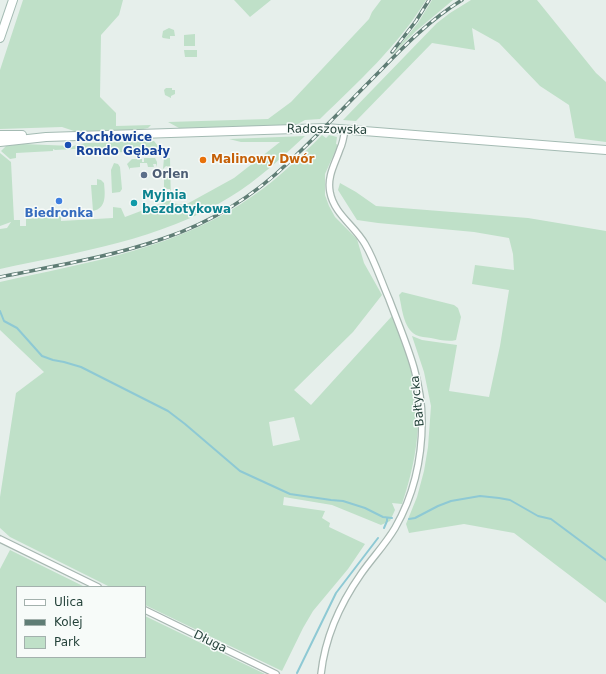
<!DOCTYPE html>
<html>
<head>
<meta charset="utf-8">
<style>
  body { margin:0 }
  #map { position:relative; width:606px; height:674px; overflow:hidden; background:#e6efeb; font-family:"DejaVu Sans",sans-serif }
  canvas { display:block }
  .legend { position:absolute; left:16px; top:586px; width:130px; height:72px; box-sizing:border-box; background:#f7fbf9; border:1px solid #a3b1ad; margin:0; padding:5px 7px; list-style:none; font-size:12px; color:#24423a }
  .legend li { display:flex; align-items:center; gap:8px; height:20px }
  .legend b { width:20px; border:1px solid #a3b1ad }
</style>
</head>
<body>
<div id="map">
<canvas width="606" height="674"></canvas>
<ul class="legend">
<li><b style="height:5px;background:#fff"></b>Ulica</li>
<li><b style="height:5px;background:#5f7d75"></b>Kolej</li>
<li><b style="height:11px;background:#bfe0c8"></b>Park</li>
</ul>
</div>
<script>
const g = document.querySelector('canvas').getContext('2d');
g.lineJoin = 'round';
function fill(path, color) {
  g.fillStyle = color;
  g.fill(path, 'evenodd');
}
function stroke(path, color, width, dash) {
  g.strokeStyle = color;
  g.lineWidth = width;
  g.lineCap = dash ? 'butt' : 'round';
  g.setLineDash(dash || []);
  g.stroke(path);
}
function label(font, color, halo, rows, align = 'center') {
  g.font = font + ' "DejaVu Sans",sans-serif';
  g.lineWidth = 3;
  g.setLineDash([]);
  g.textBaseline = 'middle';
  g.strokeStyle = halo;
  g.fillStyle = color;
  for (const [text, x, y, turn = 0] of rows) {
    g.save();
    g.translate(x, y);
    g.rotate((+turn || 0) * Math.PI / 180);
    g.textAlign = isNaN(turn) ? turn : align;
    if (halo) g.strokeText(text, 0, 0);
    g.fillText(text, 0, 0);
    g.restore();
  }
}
fill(new Path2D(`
  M23 0H123L119 15 101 35 100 97 116 113V126L151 125 148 128 139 130 77 132 62 127 0 129V70Z
  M234 0H271L250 17Z
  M381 0H426C398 46 358 82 320 119L305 120 296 125 179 128 168 122 268 119 291 102 369 19 372 12Z
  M432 0H453L416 31 390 57 418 23Z
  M471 0H537L596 73 606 82V142L575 138 569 105 540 86 499 43 472 28 475 50 432 43 356 121 343 120 437 23 450 13Z
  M169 28 174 30 175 36H170V39L163 38 162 37 163 31Z
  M195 34V46H184V35Z
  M184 50H197V57H185Z
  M166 88H172V90H175V94L171 96V98L165 95 164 90Z
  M322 135 326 138 329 135 337 137 336 144 338 145 325 174V195L329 206 335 217 357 239 364 263 382 295 353 332 294 390 311 405 392 316C399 335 407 354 413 374 424 417 416 463 402 504L392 503 395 510 390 521 381 525 332 505 284 497 283 505 325 511 322 518 330 523 329 527 365 544 348 569 313 611 303 628 282 671 145 605V587H110L10 537 0 528V497L16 393 44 372 0 330V282C88 262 179 249 254 195 279 178 301 156 322 135ZM294 417 300 440 273 446 269 422Z
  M305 136C281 158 258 180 230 197 161 240 78 252 0 269V229L7 228 11 222 0 226V153L11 162 14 220H20V226H26V219L61 216V221L113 218V207L121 208 125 217 170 200V189H167L164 187V178L168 177V170L170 169V167L166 166 163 169 164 158H170L171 203 185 205 234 178 280 142H241L229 139Z
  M152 141H154L158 146 156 149 153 150 93 154V148L55 150 53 149V151L16 153V158L10 159 1 151 6 146 23 144 73 146 85 143Z
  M144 158H155L157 162V167L156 164H153L154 167H148L147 163H140V167L130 168V170L127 164 132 159H142V162H144Z
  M114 163 118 164 120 167 122 189 120 192 112 193 111 170Z
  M97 179 101 180 104 183C105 194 107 208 93 211L91 185H97Z
  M340 183 356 192 376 206 528 218 606 231V603L514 533 464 524 409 533 406 524 417 497 424 471 428 447 431 406 424 372 412 336 422 340 457 345 449 391 489 397 500 346 509 290 472 284 475 265 514 270 513 254 509 238 474 232 378 223 357 220 338 190Z
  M402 292 454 305 458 308 461 317 456 340C448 342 440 340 431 338 426 337 420 337 416 335 403 328 402 307 399 295Z
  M10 550 85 587H17V657H145V616L265 674H0V569Z`), '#bfe0c8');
stroke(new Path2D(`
  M0 311 4 321 17 328 42 356 53 360 64 362 81 367 168 411 185 424 240 471 290 494 331 500 343 501 365 508 383 517 392 518
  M409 519 415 518 438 506 451 501 480 496 499 498 510 500 538 516 551 519 606 560
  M384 528 387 521V518
  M297 673 336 593 378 538`), '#8ec9d4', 2);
const street = new Path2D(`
  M0 539 98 587
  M145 610 276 674
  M321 674C325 637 340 604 361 574 372 558 385 545 395 528 414 495 422 458 422 421 422 377 404 339 389 299 381 281 375 261 365 244 354 225 334 214 330 192 327 176 335 164 340 149 343 143 344 136 345 129`);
const secondary = new Path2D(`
  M0 38 13 0
  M0 135H22
  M0 142 46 137 326 128 606 150`);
stroke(street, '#a8b8b2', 8);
stroke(secondary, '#a4bbb3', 10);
stroke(street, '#fff', 5.5);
stroke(secondary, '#fff', 8);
const rail = new Path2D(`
  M392 52 416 21 429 0
  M0 277C54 266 110 257 162 239 210 223 254 196 290 161 321 132 350 101 380 71 405 45 431 19 462 0`);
stroke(rail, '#5f7d75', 3.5);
stroke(rail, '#f7fbf9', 2, [6]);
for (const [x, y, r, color] of [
  [68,145,4,"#1a4fb4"],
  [203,160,4,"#e8710a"],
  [144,175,4,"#5c6f8a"],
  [59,201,4,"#3f7fe0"],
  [134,203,4,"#0f9aa8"]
]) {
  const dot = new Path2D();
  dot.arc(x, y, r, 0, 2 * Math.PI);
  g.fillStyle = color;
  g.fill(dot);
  stroke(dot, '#f7fbf9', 1.5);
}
label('12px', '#24423a', '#f7fbf9', [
  ["Radoszowska",327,130,1],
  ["Bałtycka",418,401,-96],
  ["Długa",210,642,26]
]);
label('bold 12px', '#164399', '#f7fbf9', [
  ["Kochłowice",76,138],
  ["Rondo Gębały",76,152]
], 'left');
label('bold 12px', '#c56008', '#f7fbf9', [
  ["Malinowy Dwór",211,160]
], 'left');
label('bold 12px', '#4e5e75', '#f7fbf9', [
  ["Orlen",152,175]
], 'left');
label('bold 12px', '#0d838f', '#f7fbf9', [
  ["Myjnia",142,196],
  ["bezdotykowa",142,210]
], 'left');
label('bold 12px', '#366cbe', '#f7fbf9', [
  ["Biedronka",59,214]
]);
</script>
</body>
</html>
